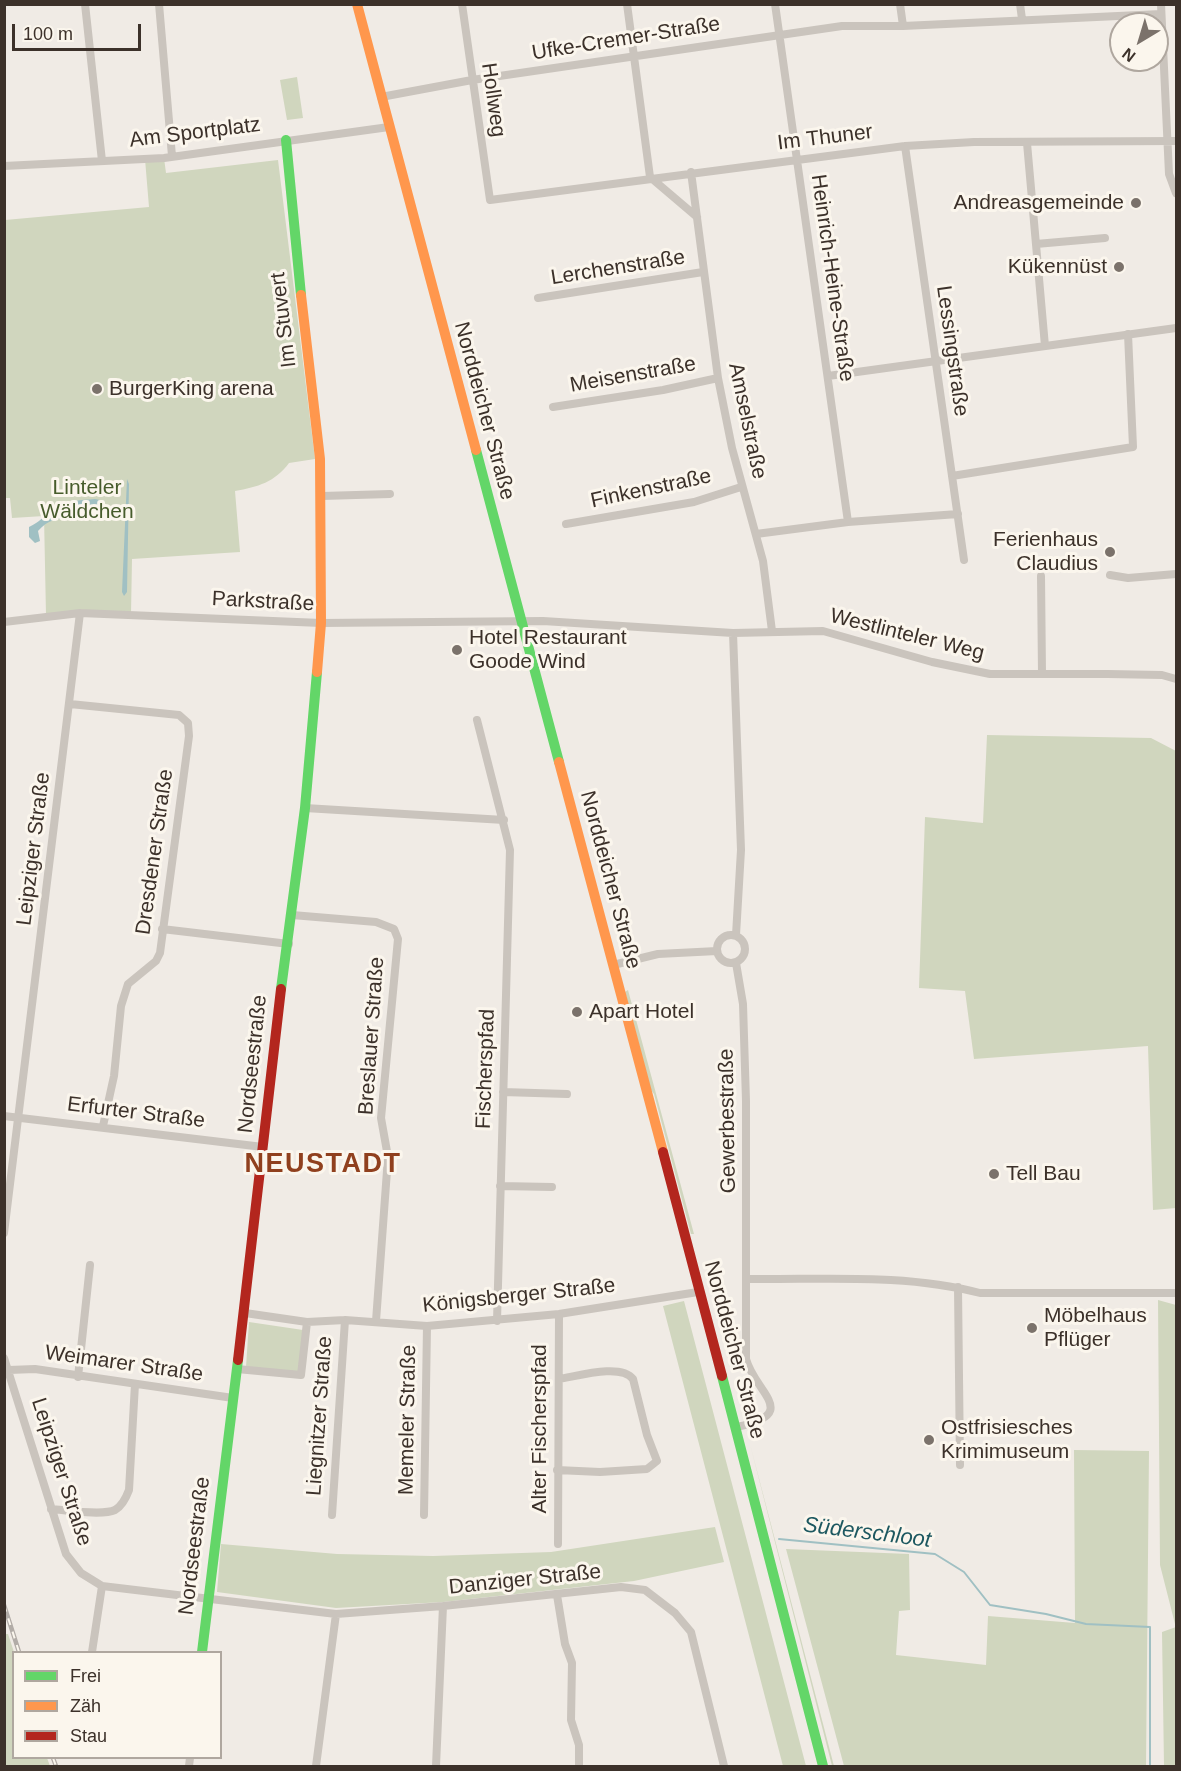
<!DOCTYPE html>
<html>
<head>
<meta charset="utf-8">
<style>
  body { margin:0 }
  #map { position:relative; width:1181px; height:1771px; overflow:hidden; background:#f0ebe5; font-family:Arial,sans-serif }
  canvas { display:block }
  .frame { position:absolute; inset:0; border:6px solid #3c312a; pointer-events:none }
  .legend { position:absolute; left:12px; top:1651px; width:210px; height:108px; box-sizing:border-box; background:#fbf6ed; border:2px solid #afa79f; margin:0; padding:8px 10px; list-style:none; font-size:18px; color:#3c312a }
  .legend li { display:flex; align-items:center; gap:12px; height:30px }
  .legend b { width:30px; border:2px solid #afa79f }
  .north { position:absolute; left:1109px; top:12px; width:60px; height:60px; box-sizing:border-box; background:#fbf6ed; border:2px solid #afa79f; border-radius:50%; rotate:218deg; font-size:16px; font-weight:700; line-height:24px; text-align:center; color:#3c312a }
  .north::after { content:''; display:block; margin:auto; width:21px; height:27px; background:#7b726b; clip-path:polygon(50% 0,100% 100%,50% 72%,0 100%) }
  .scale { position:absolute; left:12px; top:24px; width:129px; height:27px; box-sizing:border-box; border:3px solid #3c312a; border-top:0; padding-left:8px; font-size:18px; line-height:21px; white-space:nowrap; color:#3c312a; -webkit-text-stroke:4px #fbf6ed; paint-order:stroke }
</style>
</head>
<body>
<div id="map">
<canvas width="1181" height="1771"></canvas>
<div class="frame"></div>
<ul class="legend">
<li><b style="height:8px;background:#63d668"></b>Frei</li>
<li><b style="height:8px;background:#ff974d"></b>Zäh</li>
<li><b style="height:8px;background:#b3261e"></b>Stau</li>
</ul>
<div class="north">N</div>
<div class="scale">100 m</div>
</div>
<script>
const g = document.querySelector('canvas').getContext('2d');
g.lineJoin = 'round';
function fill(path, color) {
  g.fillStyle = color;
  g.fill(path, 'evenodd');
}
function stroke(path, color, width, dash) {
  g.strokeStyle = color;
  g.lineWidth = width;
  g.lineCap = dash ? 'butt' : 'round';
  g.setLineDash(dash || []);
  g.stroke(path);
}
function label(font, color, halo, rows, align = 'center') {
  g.font = font + ' Arial,sans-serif';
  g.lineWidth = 6;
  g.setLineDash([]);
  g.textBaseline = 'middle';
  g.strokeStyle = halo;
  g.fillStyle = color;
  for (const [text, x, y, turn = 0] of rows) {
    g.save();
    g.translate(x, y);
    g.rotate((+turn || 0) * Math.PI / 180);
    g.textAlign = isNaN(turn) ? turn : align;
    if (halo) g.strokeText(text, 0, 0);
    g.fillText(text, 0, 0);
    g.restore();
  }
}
fill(new Path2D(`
  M297 77 303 118 287 120 280 80Z
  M164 158 166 173 278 160 315 459 289 463C275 482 258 487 235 491L240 552 132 559 131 614 46 615 44 516 12 518 10 498H4L5 220 149 207 145 159Z
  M987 735 1151 738 1176 751V1208L1153 1210 1148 1046 974 1059 965 991 919 988 925 817 983 823Z
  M628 990 694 1234H691L654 1094 651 1090 625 992Z
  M1158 1300 1176 1305 1175 1624 1160 1565Z
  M684 1301 806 1766H783L663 1306Z
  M249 1322 303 1330 298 1372 246 1367Z
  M750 1444 834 1766H832Z
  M1074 1450 1149 1451 1146 1766H844L786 1549 909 1554 910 1610 899 1611 896 1655 986 1665 988 1616 1075 1623Z
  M715 1527 724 1562 634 1581 443 1602 336 1608 217 1592 221 1544 337 1554 433 1556 551 1552Z
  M1176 1627V1766H1164L1162 1632Z
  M4 1634H8L14 1652V1758H47L50 1766H5Z`), '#d0d6be');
fill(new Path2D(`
  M127 479 129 484 127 592 124 596 122 592Z
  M95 499 105 501 103 511C82 525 58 508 38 531L40 541 35 543 29 537V527C40 522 44 516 52 509 62 501 82 500 95 499Z`), '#a0c0c3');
stroke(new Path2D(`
  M779 1539 935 1554 964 1572 990 1605 1046 1614 1086 1624 1150 1627V1766`), '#a0c0c3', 2);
stroke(new Path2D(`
  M85 4 102 161
  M159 4 172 156
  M462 4 490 200 905 146 974 142 1176 141
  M627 4 650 177 697 217
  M775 4 848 522
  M900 4 903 26
  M1020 4 1022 19
  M1161 4 1169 174 1176 193
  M381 97 472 80 842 26H903L1161 14
  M1027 143 1045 346
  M905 146 964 560
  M4 166 164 158 389 127
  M691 172 718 378 732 448 763 561 772 631
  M1036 244 1105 238
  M538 298 703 272
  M828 376 1176 328
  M553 407 663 390 718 378
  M952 476 1133 447 1128 334
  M322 496 390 494
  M566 524 694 502 741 487
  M756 534 848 522 958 514
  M1110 575 1128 578 1176 574
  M1041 576 1042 674
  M4 622 80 613 321 623 543 621 733 633 823 631 932 662 990 674H1108L1162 675 1176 679
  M733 633 741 850 736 935
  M70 704 179 715 188 723 189 736 160 953 156 961 128 984 121 1006 114 1076 103 1126
  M477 720 510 850 497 1321
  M305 808 504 820
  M292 915 376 922 394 929 398 939 381 1118 388 1157 376 1321
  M162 929 289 944
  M717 949a14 14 0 1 1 28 0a14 14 0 1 1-28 0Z
  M736 963 743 1004 746 1101V1359C755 1393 802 1414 736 1427
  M613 965 658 954 717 951
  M503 1092 567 1094
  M4 1116 263 1147
  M500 1186 552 1187
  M4 1233 80 613
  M746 1279C823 1280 905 1273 980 1293H1176
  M958 1287 960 1465
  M245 1313 307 1322 345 1320 427 1326 559 1314 698 1292
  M4 1358 66 1554 81 1573 102 1586 336 1614 443 1606 621 1587 645 1590 675 1613 691 1632 724 1766
  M237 1369 301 1375 307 1322
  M9 1370 35 1369 233 1398
  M78 1377 90 1265
  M557 1470 600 1472 647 1469 657 1461 647 1435 633 1379C621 1363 578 1376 559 1379
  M51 1509C66 1510 102 1516 115 1510 122 1506 126 1498 129 1490L135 1384
  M332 1515 345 1320
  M424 1515 427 1326
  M558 1544 559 1314
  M557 1595 565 1644 572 1663 571 1720 579 1745V1766
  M92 1652 102 1586
  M189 1766 190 1758
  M316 1766 336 1614
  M436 1766 443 1606`), '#cac4bd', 8);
stroke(new Path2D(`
  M286 140 301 295
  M476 450 559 762
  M281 989 305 808 317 672
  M722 1376 823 1766
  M202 1652 238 1360`), '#63d668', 10);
stroke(new Path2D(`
  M357 4 476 450
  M301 295 320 459 321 623 317 672
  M559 762 663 1152`), '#ff974d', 10);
stroke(new Path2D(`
  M663 1152 722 1376
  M238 1360 281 989`), '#b3261e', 10);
const rail = new Path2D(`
  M4 1605 19 1652
  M53 1758 56 1766`);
stroke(rail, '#b2aca7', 4.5);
stroke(rail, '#fbf6ed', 2, [7]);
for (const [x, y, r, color] of [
  [1136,203,6,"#7b726b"],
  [1119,267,6,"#7b726b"],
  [97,389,6,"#7b726b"],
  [1110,552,6,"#7b726b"],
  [457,650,6,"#7b726b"],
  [577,1012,6,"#7b726b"],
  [994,1174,6,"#7b726b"],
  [1032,1328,6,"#7b726b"],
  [929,1440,6,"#7b726b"]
]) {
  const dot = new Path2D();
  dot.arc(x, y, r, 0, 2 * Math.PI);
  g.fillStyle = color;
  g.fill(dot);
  stroke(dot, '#fbf6ed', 2);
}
label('21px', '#3c312a', '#fbf6ed', [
  ["Ufke-Cremer-Straße",626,39,-9],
  ["Hollweg",493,100,82],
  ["Am Sportplatz",195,133,-7],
  ["Im Thuner",825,138,-7],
  ["Lerchenstraße",618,268,-9],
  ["Heinrich-Heine-Straße",832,278,82],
  ["Im Stuvert",284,320,-97],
  ["Lessingstraße",952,351,82],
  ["Meisenstraße",633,375,-10],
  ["Norddeicher Straße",484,411,75],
  ["Amselstraße",747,421,78],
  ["Finkenstraße",651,489,-12],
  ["Parkstraße",263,602,3],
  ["Westlinteler Weg",907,635,14],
  ["Leipziger Straße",34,849,-83],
  ["Dresdener Straße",155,852,-82],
  ["Norddeicher Straße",610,880,75],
  ["Breslauer Straße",372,1036,-86],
  ["Nordseestraße",253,1064,-84],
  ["Fischerspfad",486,1069,-88],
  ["Erfurter Straße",136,1113,7],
  ["Gewerbestraße",728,1121,-91],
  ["Königsberger Straße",519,1296,-6],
  ["Norddeicher Straße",734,1350,75],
  ["Weimarer Straße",124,1364,8],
  ["Liegnitzer Straße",320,1416,-86],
  ["Memeler Straße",408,1420,-89],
  ["Alter Fischerspfad",540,1429,-90],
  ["Leipziger Straße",61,1472,72],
  ["Nordseestraße",195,1546,-83],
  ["Danziger Straße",525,1580,-6]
]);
label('21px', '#3c312a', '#fbf6ed', [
  ["Andreasgemeinde",1124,203,"right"],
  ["Kükennüst",1107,267,"right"],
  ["BurgerKing arena",109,389],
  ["Ferienhaus",1098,540,"right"],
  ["Claudius",1098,564,"right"],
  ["Hotel Restaurant",469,638],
  ["Goode Wind",469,662],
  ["Apart Hotel",589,1012],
  ["Tell Bau",1006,1174],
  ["Möbelhaus",1044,1316],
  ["Pflüger",1044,1340],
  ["Ostfrisiesches",941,1428],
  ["Krimimuseum",941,1452]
], 'left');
label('21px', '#475c2c', '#fbf6ed', [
  ["Linteler",87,488],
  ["Wäldchen",87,512]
]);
label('italic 22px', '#1d5860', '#fbf6ed', [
  ["Süderschloot",867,1533,7]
]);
g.letterSpacing = '1.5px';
label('bold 27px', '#90401e', '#fbf6ed', [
  ["NEUSTADT",323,1165]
]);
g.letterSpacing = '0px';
</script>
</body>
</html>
